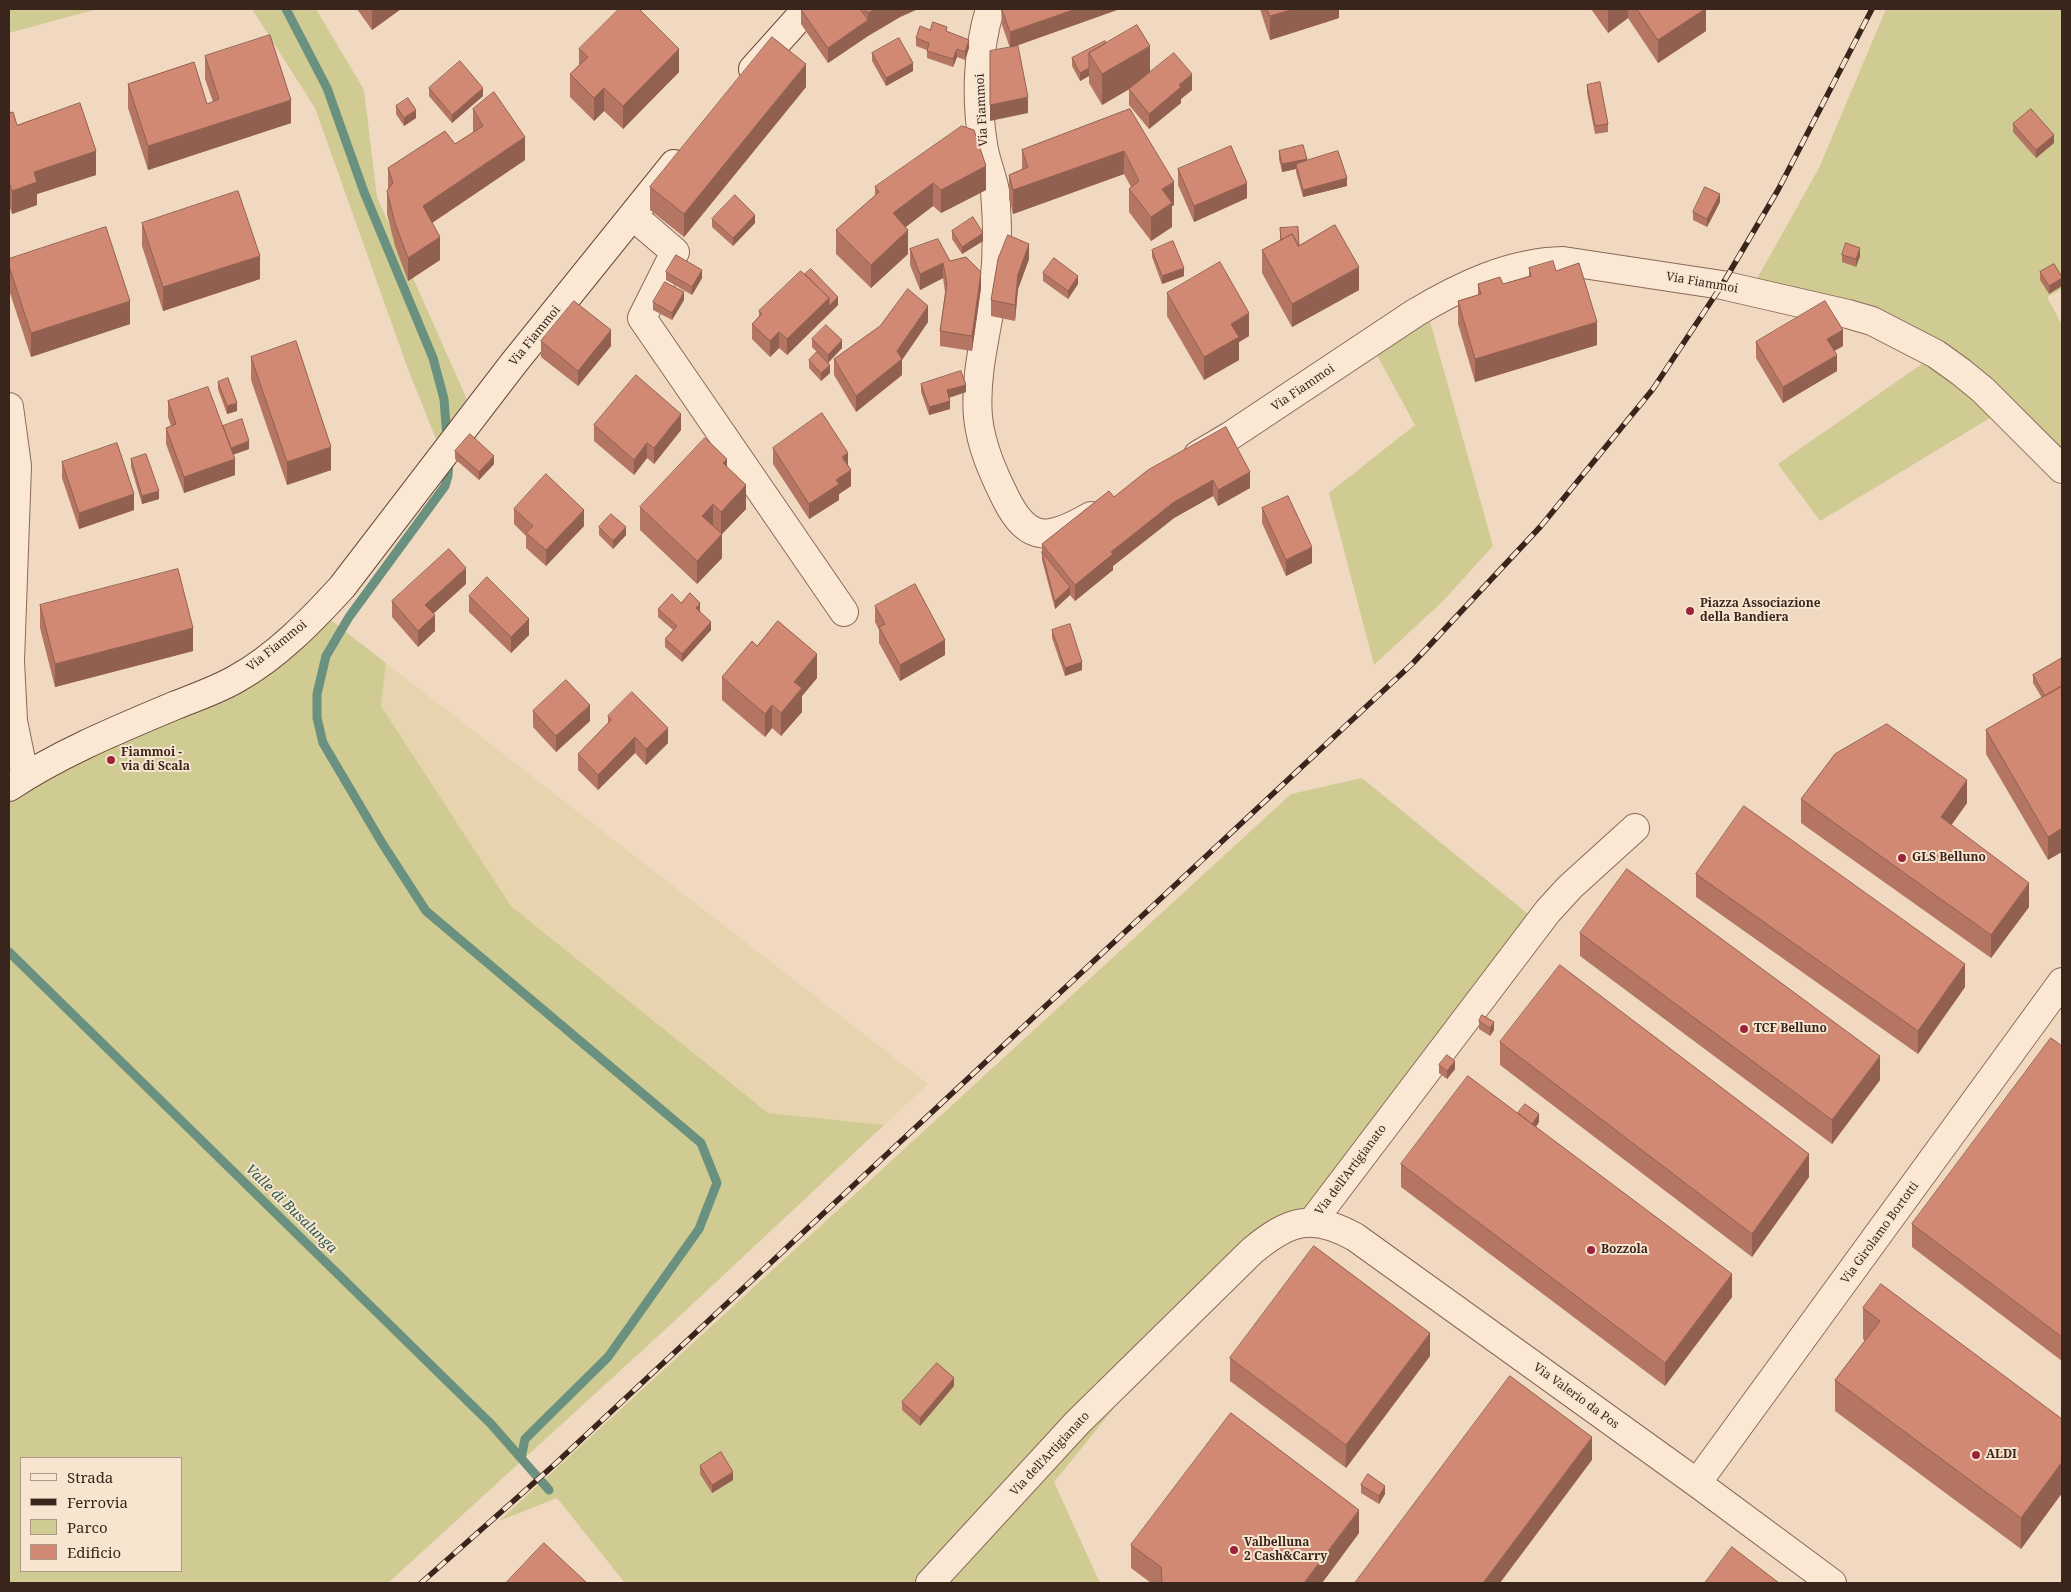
<!DOCTYPE html>
<html>
<head>
<meta charset="utf-8">
<style>
  body { margin:0 }
  #map { position:relative; width:2071px; height:1592px; overflow:hidden; background:#f0d9c0; font-family:"Noto Serif",serif }
  canvas { display:block }
  .frame { position:absolute; inset:0; border:10px solid #39251c; pointer-events:none }
  .legend { position:absolute; left:20px; top:1457px; width:162px; height:115px; box-sizing:border-box; background:#f7e5d0; border:1px solid #ab9888; margin:0; padding:6px 9px; list-style:none; font-size:15px; color:#39251c }
  .legend li { display:flex; align-items:center; gap:10px; height:25px }
  .legend b { width:25px; border:1px solid #ab9888 }
</style>
</head>
<body>
<div id="map">
<canvas width="2071" height="1592"></canvas>
<div class="frame"></div>
<ul class="legend">
<li><b style="height:6px;background:#fbe8d4"></b>Strada</li>
<li><b style="height:6px;background:#39251c"></b>Ferrovia</li>
<li><b style="height:14px;background:#cfcb93"></b>Parco</li>
<li><b style="height:14px;background:#d18973"></b>Edificio</li>
</ul>
</div>
<script>
const g = document.querySelector('canvas').getContext('2d');
g.lineJoin = 'round';
function fill(path, color) {
  g.fillStyle = color;
  g.fill(path, 'evenodd');
}
function stroke(path, color, width, dash) {
  g.strokeStyle = color;
  g.lineWidth = width;
  g.lineCap = dash ? 'butt' : 'round';
  g.setLineDash(dash || []);
  g.stroke(path);
}
function label(font, color, halo, rows, align = 'center') {
  g.font = font + ' "Noto Serif",serif';
  g.lineWidth = 4;
  g.setLineDash([]);
  g.textBaseline = 'middle';
  g.strokeStyle = halo;
  g.fillStyle = color;
  for (const [text, x, y, turn = 0] of rows) {
    g.save();
    g.translate(x, y);
    g.rotate((+turn || 0) * Math.PI / 180);
    g.textAlign = isNaN(turn) ? turn : align;
    if (halo) g.strokeText(text, 0, 0);
    g.fillText(text, 0, 0);
    g.restore();
  }
}
fill(new Path2D(`
  M386 663 928 1084 884 1125 768 1113 511 906 381 706Z`), '#e7d3ad');
fill(new Path2D(`
  M9 9H97L9 33Z
  M252 9H316L364 90 377 197 469 404 440 449 408 369 315 108Z
  M1886 9H2062V289L2047 297 2062 325V461L2008 407 1820 521 1778 464 1942 350 1753 286 1819 168Z
  M1428 314 1493 546 1442 602 1374 665 1329 493 1415 425 1371 344Z
  M332 621 386 663 381 706 511 906 768 1113 884 1125 668 1327 388 1583H9V781L286 641ZM21 1458H181V1571H21Z
  M1362 778 1534 919 1433 1050 1305 1208 1157 1355 1054 1482 1100 1583H625L557 1498 499 1521 1291 794Z`), '#cfcb93');
stroke(new Path2D(`
  M286 9 327 88 364 192 433 358 444 399 447 439
  M449 460 448 476 445 486 349 617 326 656 317 694V718L323 743 382 843 426 911 701 1143 717 1183 699 1229 608 1357 525 1439 521 1458
  M9 952 491 1424 549 1490`), '#6a9180', 9);
const street = new Path2D(`
  M990 9C977 51 976 100 983 144 985 160 992 175 995 191 996 205 997 219 997 233 996 246 997 261 995 274 990 322 974 369 978 417 981 446 993 473 1006 499 1029 545 1051 539 1091 516
  M633 216 675 252 642 318 844 612
  M9 407 17 466 10 661 13 721 21 760 31 773
  M1198 455 1230 436 1415 313C1460 286 1510 262 1563 261L1722 285 1848 314 1872 321 1936 354 1961 372 1983 390 2062 469
  M1312 1222 1548 911 1570 887 1635 828
  M1697 1483 2062 982
  M930 1583 1077 1423 1252 1251C1289 1220 1312 1213 1355 1237L1697 1483 1832 1583`);
const secondary = new Path2D(`
  M753 69 796 21 810 9
  M9 787C60 753 119 729 176 705 196 697 217 690 236 679 276 657 311 621 342 587L513 364 674 164`);
stroke(street, '#8b6957', 30);
stroke(secondary, '#6c4a3a', 30);
stroke(street, '#fbe8d4', 28);
stroke(secondary, '#fbe8d4', 28);
const rail = new Path2D(`
  M421 1583 554 1465 1413 663 1541 526 1653 389 1722 285 1778 190 1872 9`);
stroke(rail, '#39251c', 5.5);
stroke(rail, '#f7e5d0', 4, [11]);
fill(new Path2D(`
  M357 9H401L372 30Z
  M801 9H918L900 17 868 36 828 63 801 24Z
  M1001 9H1117V10L1010 48 1002 25Z
  M1260 9H1339V18L1270 40Z
  M1591 9H1706V31L1658 63 1628 18 1608 33Z
  M930 30 947 32 969 48 965 60 957 57 953 67 927 58V50L916 46V38Z
  M1106 43 1150 72 1192 90 1181 99V103L1149 129 1129 105V89L1131 88 1102 105 1089 83V76L1080 81 1072 66V58Z
  M579 49 679 72 623 129 604 111 594 121 570 97V74L579 65Z
  M872 53 913 71 886 86 872 61Z
  M205 56 291 123 148 170 128 108V84L207 104 213 102 205 79Z
  M1587 85 1608 124V132L1595 134 1587 93Z
  M806 87 684 237 650 210V187Z
  M429 88 483 96 452 123 429 96Z
  M396 106 416 118 404 126 396 114Z
  M473 109 525 160 432 223 440 260 408 281 395 246 387 214V191L388 189V168L455 144 473 132Z
  M1130 109 1174 205 1172 206V227L1151 241 1129 212V189L1131 187 1124 174 1013 214 1009 198V175L1022 169V150Z
  M9 113 17 125 96 175 37 194V205L12 214 9 205Z
  M2013 124 2054 143 2036 158 2013 132Z
  M974 130 986 190 941 213 933 206 905 227 908 254 871 288 836 254V230L875 196V187Z
  M1279 151 1307 161 1347 186 1303 197 1296 172V169L1282 172 1279 159Z
  M1178 169 1247 198 1194 222 1178 185Z
  M1720 202 1707 227 1693 220V212Z
  M712 219 755 223 733 246 712 227Z
  M142 223 260 279 163 311 142 246Z
  M1280 228 1299 245 1359 290 1292 327 1262 273V250L1280 240Z
  M952 231 983 241 962 254 952 239Z
  M910 249 950 261 981 288 972 351 940 346V331L945 292 943 278 920 290 910 265Z
  M1152 250 1184 276 1162 284 1152 257Z
  M1842 255 1860 256 1856 267 1842 262Z
  M9 259 130 324 31 357 9 290Z
  M1029 259 1018 289 1015 321 991 316V300Z
  M2054 264 2049 294 2040 280V272Z
  M1529 268 1556 271 1597 345 1475 382 1458 324V301L1478 295V284H1503L1529 276Z
  M666 272 702 278 692 295 666 280Z
  M1043 273 1078 284 1068 299 1043 281Z
  M1167 293 1249 336 1239 342V360L1204 380 1167 316Z
  M684 300 672 320 653 310V302Z
  M838 305 787 355 779 348 770 357 752 339V324L759 316V311Z
  M928 322 902 360V375L856 412 834 375V359Z
  M812 339 842 348 828 363 830 373 821 381 809 368V360L817 352 812 347Z
  M541 341 611 346 578 386 541 357Z
  M1756 342 1843 346 1834 351 1837 371 1783 403 1756 358Z
  M251 357 331 470 287 485 251 380Z
  M218 382 237 411 227 414 218 389Z
  M921 384 966 392 949 398 950 409 929 415 921 392Z
  M168 401 223 426 249 449 233 455 235 475 184 493 166 444V428L171 426 168 417Z
  M594 425 681 430 654 464 647 458 634 475 594 441Z
  M1226 427 1250 488 1218 506 1213 496 1174 518 1113 566V570L1075 601 1070 595 1055 609 1042 560V544L1114 497Z
  M773 448 848 466 851 486 839 494V500L809 519 773 464Z
  M455 451 494 464 479 480 455 459Z
  M131 459 159 499 142 504 131 467Z
  M62 462 134 510 79 529 62 478Z
  M727 468 746 509 722 534V558L697 584 640 530V507Z
  M1262 508 1312 563 1286 576 1262 523Z
  M514 509 584 526 546 566 526 548V536L514 524Z
  M599 527 626 535 613 549 599 535Z
  M466 584 433 614 435 631 418 647 392 617V601Z
  M469 596 529 635 511 653 469 612Z
  M681 603 700 611 711 630 682 662 665 647V639L673 630 658 617V609Z
  M40 605 193 651 55 687 40 628Z
  M875 606 945 655 900 681 879 643V630L875 622Z
  M1052 630 1082 670 1065 676 1052 638Z
  M757 646 817 678 802 696V712L781 736 772 728 765 737 722 700V677Z
  M2062 658 2048 860 1986 754V730L2042 698 2033 683V675Z
  M533 711 590 721 556 752 533 727Z
  M608 716 668 743 646 765 635 753 598 790 578 770V754L608 724Z
  M1801 799 1967 803 1951 825 2029 907 1991 958 1801 823Z
  M1696 874 1965 987 1918 1054 1696 897Z
  M1580 933 1880 1080 1832 1144 1580 956Z
  M1479 1021 1494 1030 1490 1036 1479 1029Z
  M1500 1042 1809 1177 1752 1257 1500 1065Z
  M2062 1046V1361L1912 1247V1224Z
  M1439 1065 1455 1069 1447 1079 1439 1073Z
  M1518 1113 1539 1122 1536 1127 1732 1297 1665 1386 1401 1187V1164Z
  M1863 1308 2062 1419V1493L2021 1549 1835 1411V1380L1865 1341 1863 1339Z
  M1430 1356 1346 1468 1230 1381V1358Z
  M954 1386 920 1426 902 1410V1402Z
  M700 1466 733 1480 712 1493 700 1474Z
  M1361 1485 1385 1494 1379 1504 1361 1493Z
  M1359 1533 1322 1583H1151L1131 1568V1545Z`), '#b47663');
fill(new Path2D(`
  M372 9H401L372 30Z
  M875 9H918L900 17 868 36 828 63V48L868 20V13Z
  M1076 9H1117V10L1010 48V32Z
  M1294 9H1339V18L1270 40V16Z
  M1609 9H1628V18L1608 33V10Z
  M1705 9H1706V31L1658 63V40Z
  M969 40V48L965 60V52Z
  M1150 46V77L1102 105V74Z
  M679 49V72L623 129V106Z
  M957 49V57L953 67V59Z
  M913 63V71L886 86V78Z
  M806 64V87L684 237V214Z
  M1089 68V76L1080 81V73Z
  M1192 74V90L1181 99V103L1149 129V114L1179 85Z
  M483 88V96L452 123V115Z
  M604 88V111L594 121V98Z
  M1028 97V113L990 121V105Z
  M291 100V123L148 170V146Z
  M416 110V118L404 126V118Z
  M2054 135V143L2036 158V150Z
  M525 137V160L423 229V206Z
  M96 151V175L37 194V205L12 214V191L34 172Z
  M1124 151V174L1013 214V190Z
  M1307 159V167L1296 164V169L1282 172V164Z
  M986 166V190L941 213V190Z
  M1347 178V186L1303 197V190Z
  M1174 182V205L1172 206V227L1151 241V217L1162 189Z
  M933 183V206L893 237V213Z
  M1247 183V198L1194 222V206Z
  M1720 194V202L1707 227V219Z
  M755 215V223L733 246V238Z
  M908 230V254L871 288V265Z
  M983 233V241L962 254V247Z
  M440 237V260L408 281V258Z
  M1029 244V259L1018 289 1015 321V305L1018 274Z
  M1860 248V256L1856 267V259Z
  M260 256V279L163 311V287Z
  M943 263V278L920 290V274Z
  M1359 267V290L1292 327V304Z
  M1184 268V276L1162 284V276Z
  M702 270V278L692 295V287Z
  M981 272V288L972 351V336Z
  M1078 276V284L1068 299V291Z
  M2062 278V286L2049 294V286Z
  M684 292V300L672 320V313Z
  M838 297V305L787 355V339L829 298Z
  M130 301V324L31 357V333Z
  M928 306V322L902 360V375L856 412V396L897 351Z
  M1249 313V336L1239 342V360L1204 380V357L1231 324Z
  M1597 322V345L1475 382V359Z
  M611 330V346L578 386V371Z
  M1843 330V346L1827 355V339Z
  M779 332V348L770 357V341Z
  M842 340V348L828 363V355Z
  M1837 355V371L1783 403V387Z
  M830 365V373L821 381V373Z
  M966 385V392L947 398V390Z
  M950 401V409L929 415V407Z
  M237 403V411L227 414V406Z
  M681 414V430L654 464V448Z
  M249 441V449L228 456V449Z
  M647 443V458L634 475V460Z
  M331 447V470L287 485V462Z
  M848 453V468L842 457Z
  M494 456V464L479 480V472Z
  M235 459V475L184 493V477Z
  M727 459V482L723 463Z
  M851 470V486L839 494V500L809 519V504L836 480Z
  M1250 472V488L1218 506V490Z
  M1213 480V496L1174 518 1113 566V570L1075 601V585L1111 552 1174 502Z
  M746 485V509L721 535V512Z
  M159 491V499L142 504V496Z
  M134 494V510L79 529V513Z
  M713 504V527L702 516Z
  M584 510V526L546 566V550Z
  M626 527V535L613 549V541Z
  M722 534V558L697 584V561Z
  M1312 547V563L1286 576V560Z
  M466 568V584L425 621V605Z
  M1070 587V595L1055 609V601Z
  M700 603V611L696 616V608Z
  M435 615V631L418 647V631Z
  M529 619V635L511 653V637Z
  M711 622V630L682 662V654Z
  M193 628V651L55 687V664Z
  M945 640V655L900 681V665Z
  M817 654V678L802 696V712L781 736V713L794 682Z
  M1082 662V670L1065 676V668Z
  M590 705V721L556 752V736Z
  M772 705V728L765 737V714Z
  M668 728V743L646 765V749Z
  M635 737V753L598 790V775Z
  M1967 780V803L1941 840V817Z
  M2062 828V852L2048 860V837Z
  M2029 883V907L1991 958V935Z
  M1965 964V987L1918 1054V1031Z
  M1494 1022V1030L1490 1036V1028Z
  M1880 1056V1080L1832 1144V1120Z
  M1455 1061V1069L1447 1079V1071Z
  M1539 1114V1122L1532 1132V1124Z
  M1809 1154V1177L1752 1257V1234Z
  M1732 1274V1297L1665 1386V1363Z
  M1430 1333V1356L1346 1468V1445Z
  M954 1378V1386L920 1426V1418Z
  M1592 1437V1460L1500 1583H1483Z
  M2062 1462V1493L2021 1549V1518Z
  M733 1472V1480L712 1493V1485Z
  M1385 1486V1494L1379 1504V1496Z
  M1359 1510V1533L1322 1583H1304Z`), '#926050');
const building = new Path2D(`
  M619 9H639L679 49 623 106 604 88 594 98 570 74 588 57 579 49Z
  M801 9H860L868 20 828 48Z
  M865 9H875L868 13Z
  M1004 9H1076L1010 32 1002 10Z
  M1267 9H1294L1270 16Z
  M1637 9H1705L1658 40Z
  M933 22 947 27 946 31 969 40 965 52 957 49 953 59 927 51 929 43 916 38 920 26 930 30Z
  M1137 25 1150 46 1102 74 1089 53Z
  M270 35 291 100 148 146 128 84 194 62 207 104 219 99 205 56Z
  M772 37 806 64 684 214 650 187Z
  M899 38 913 63 886 78 872 53Z
  M1105 41 1106 43 1089 53V68L1080 73 1072 58Z
  M1018 46 1028 97 990 105V51Z
  M1174 53 1192 74 1179 85 1181 87 1149 114 1129 89Z
  M460 61 483 88 452 115 429 88Z
  M1600 82 1608 124 1595 126 1587 85Z
  M494 92 525 137 423 206 440 237 408 258 395 223 387 191 393 183 388 168 445 131 455 144 483 126 473 109Z
  M408 98 416 110 404 118 396 106Z
  M80 103 96 151 34 172 37 182 12 191 9 182V113L13 112 17 125Z
  M1130 109 1174 182 1162 189 1172 203 1151 217 1129 189 1139 181 1124 151 1013 190 1009 175 1028 167 1022 150Z
  M2031 109 2054 135 2036 150 2013 124Z
  M962 126 974 130 986 166 941 190 933 183 893 213 908 230 871 265 836 230 879 192 875 187Z
  M1303 145 1307 159 1282 164 1279 151Z
  M1231 146 1247 183 1194 206 1178 169Z
  M1338 151 1347 178 1303 190 1296 164Z
  M1705 187 1720 194 1707 219 1693 212Z
  M238 191 260 256 163 287 142 223Z
  M735 195 755 215 733 238 712 219Z
  M973 217 983 233 962 247 952 231Z
  M1335 225 1359 267 1292 304 1262 250 1292 234 1298 246Z
  M106 227 130 301 31 333 9 266V259Z
  M1298 227 1299 245 1292 234 1281 240 1280 228Z
  M1008 235 1029 244 1018 274 1015 305 991 300 998 259Z
  M938 239 950 261 966 257 981 272 972 336 940 331 947 284 943 263 920 274 910 249Z
  M1173 241 1184 268 1162 276 1152 250Z
  M1846 243 1860 248 1856 259 1842 255Z
  M676 255 702 270 692 287 666 272Z
  M1054 258 1078 276 1068 291 1043 273Z
  M1553 261 1556 271 1579 263 1597 322 1475 359 1458 301 1481 294 1478 284 1500 277 1503 284 1531 276 1529 268Z
  M1220 262 1249 313 1231 324 1239 337 1204 357 1167 293Z
  M2054 264 2062 277V278L2049 286 2040 272Z
  M811 269 838 297 829 306V298L805 274Z
  M801 271 829 298 787 339 779 332 770 341 752 324 762 314 759 311Z
  M665 282 684 292 672 313 653 302Z
  M908 289 928 306 897 351 902 359 856 396 834 359 880 326Z
  M574 301 611 330 578 371 541 341Z
  M1825 301 1843 330 1827 339 1837 355 1783 387 1756 342Z
  M826 325 842 340 828 355 812 339Z
  M296 341 331 447 287 462 251 357Z
  M817 352 830 365 821 373 809 360Z
  M961 371 966 385 947 390 950 401 929 407 921 384Z
  M636 375 681 414 654 448 647 443 634 460 594 425Z
  M228 378 237 403 227 406 218 382Z
  M208 387 235 459 184 477 166 428 176 424 168 401Z
  M822 413 848 453 842 457 851 470 836 480 839 484 809 504 773 448Z
  M242 419 249 441 231 448 223 426Z
  M1226 427 1250 472 1218 490 1213 480 1174 502 1111 552 1113 554 1075 585 1042 544 1109 491 1114 497 1148 470Z
  M470 434 494 456 479 472 455 451Z
  M705 438 727 459 723 463 746 485 721 512 713 504 702 516 722 534 697 561 640 507Z
  M117 443 134 494 79 513 62 462Z
  M146 454 159 491 142 496 131 459Z
  M546 474 584 510 546 550 526 533 533 526 514 509Z
  M1288 496 1312 547 1286 560 1262 508Z
  M611 514 626 527 613 541 599 527Z
  M449 549 466 568 425 605 435 615 418 631 392 601Z
  M1042 552 1070 587 1055 601Z
  M178 569 193 628 55 664 40 605Z
  M487 577 529 619 511 637 469 596Z
  M915 584 945 640 900 665 879 627 885 624 875 606Z
  M690 593 700 603 696 608 711 622 682 654 665 639 677 626 658 609 672 594 681 603Z
  M778 621 817 654 794 682 802 688 781 713 772 705 765 714 722 677 752 641 757 646Z
  M1070 624 1082 662 1065 668 1052 630Z
  M2062 658V686L2045 696 2033 675Z
  M566 680 590 705 556 736 533 711Z
  M2062 686V828L2048 837 1986 730Z
  M632 692 668 728 646 749 635 737 598 775 578 754 611 720 608 716Z
  M1887 724 1967 780 1941 817 2029 883 1991 935 1801 799 1835 754Z
  M1744 806 1965 964 1918 1031 1696 874Z
  M1627 869 1880 1056 1832 1120 1580 933Z
  M1560 965 1809 1154 1752 1234 1500 1042Z
  M1482 1015 1494 1022 1490 1028 1479 1021Z
  M2051 1038 2062 1046V1337L1912 1224Z
  M1447 1055 1455 1061 1447 1071 1439 1065Z
  M1468 1076 1732 1274 1665 1363 1401 1164Z
  M1525 1104 1539 1114 1532 1124 1518 1113Z
  M1314 1246 1430 1333 1346 1445 1230 1358Z
  M1881 1284 2062 1419V1462L2021 1518 1835 1380 1880 1321 1863 1308Z
  M937 1363 954 1378 920 1418 902 1402Z
  M1510 1376 1592 1437 1483 1583H1355Z
  M1231 1413 1359 1510 1304 1583H1162L1161 1567 1131 1545Z
  M721 1452 733 1472 712 1485 700 1466Z
  M1368 1474 1385 1486 1379 1496 1361 1485Z
  M544 1543 587 1583H506Z
  M1732 1547 1779 1583H1705Z`);
fill(building, '#d18973');
stroke(building, '#926050', 1);
for (const [x, y, r, color] of [
  [1690,611,5,"#9d233a"],
  [111,760,5,"#9d233a"],
  [1902,858,5,"#9d233a"],
  [1744,1029,5,"#9d233a"],
  [1591,1250,5,"#9d233a"],
  [1976,1455,5,"#9d233a"],
  [1234,1550,5,"#9d233a"]
]) {
  const dot = new Path2D();
  dot.arc(x, y, r, 0, 2 * Math.PI);
  g.fillStyle = color;
  g.fill(dot);
  stroke(dot, '#f7e5d0', 2);
}
label('12px', '#39251c', '#f7e5d0', [
  ["Via Fiammoi",982,110,-93],
  ["Via Fiammoi",1702,283,10],
  ["Via Fiammoi",535,336,-51],
  ["Via Fiammoi",1303,388,-34],
  ["Via Fiammoi",277,646,-39],
  ["Via dell'Artigianato",1351,1170,-53],
  ["Via Girolamo Bortotti",1880,1233,-54],
  ["Via Valerio da Pos",1576,1396,36],
  ["Via dell'Artigianato",1050,1454,-47]
]);
label('bold 12px', '#39251c', '#f7e5d0', [
  ["Piazza Associazione",1700,604],
  ["della Bandiera",1700,618],
  ["Fiammoi -",121,753],
  ["via di Scala",121,767],
  ["GLS Belluno",1912,858],
  ["TCF Belluno",1754,1029],
  ["Bozzola",1601,1250],
  ["ALDI",1986,1455],
  ["Valbelluna",1244,1543],
  ["2 Cash&Carry",1244,1557]
], 'left');
label('italic 14px', '#2a5a4e', '#f7e5d0', [
  ["Valle di Busalunga",291,1209,44]
]);
</script>
</body>
</html>
